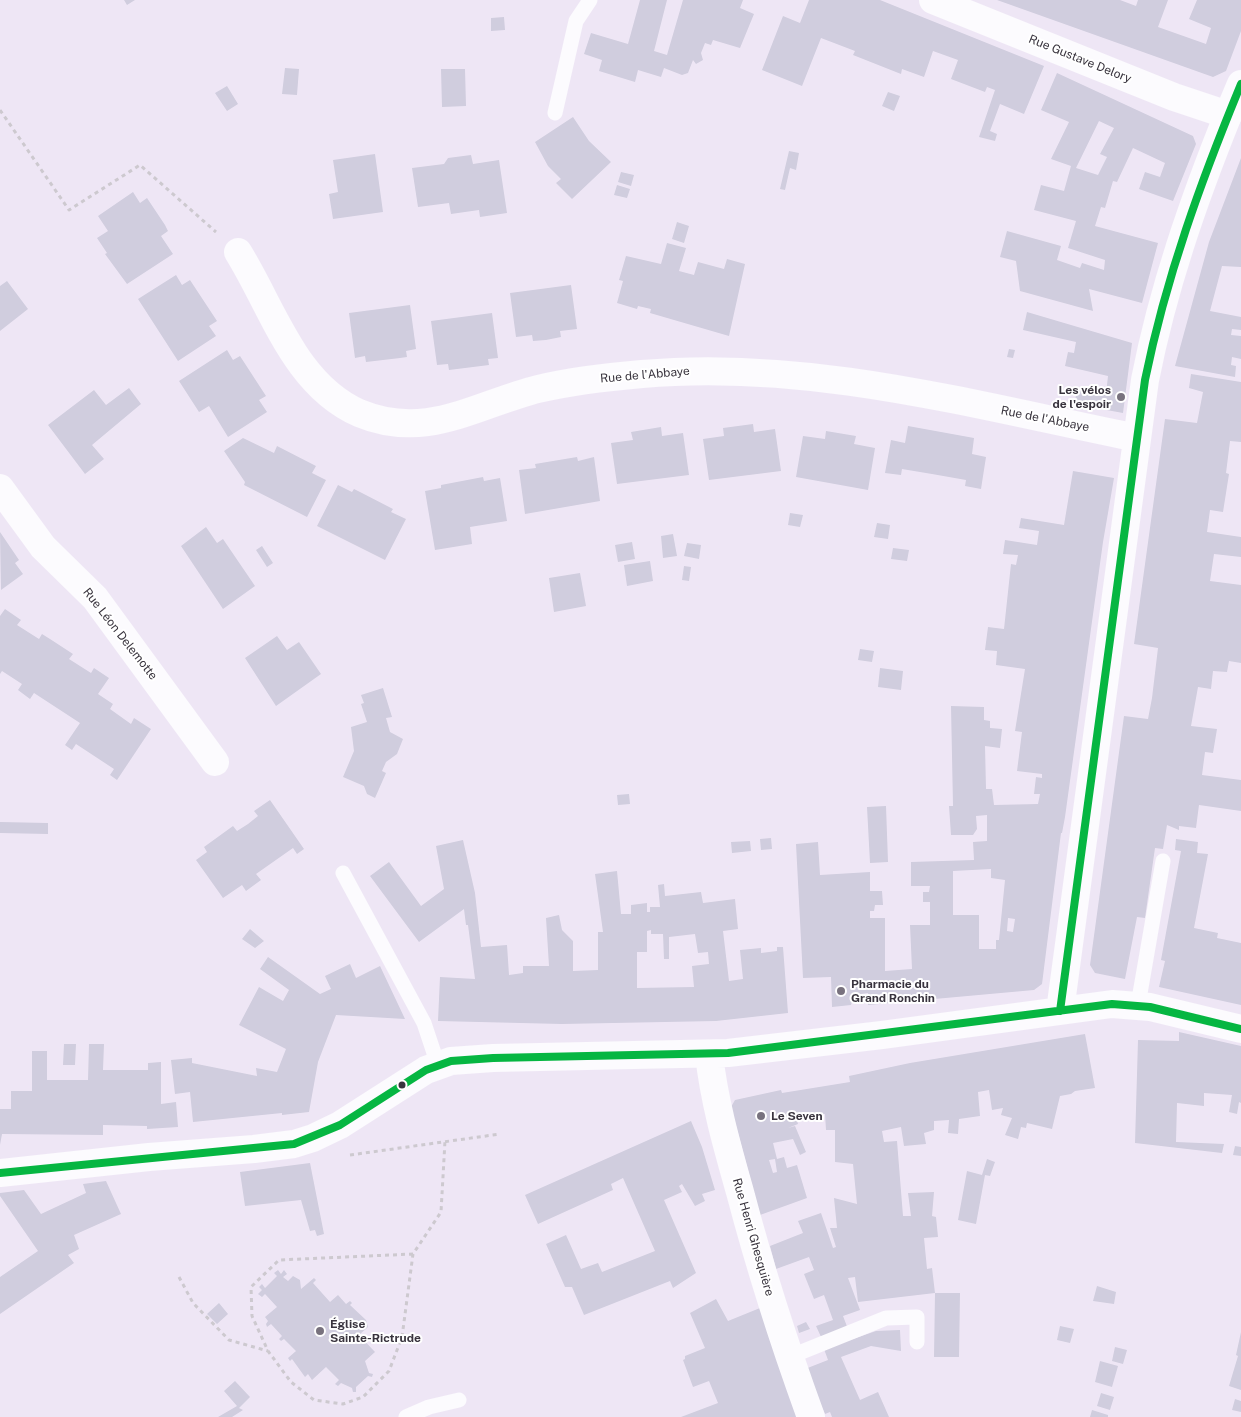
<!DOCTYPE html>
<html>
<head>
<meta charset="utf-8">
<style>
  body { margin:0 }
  canvas { display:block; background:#eee6f5 }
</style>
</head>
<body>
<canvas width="1241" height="1417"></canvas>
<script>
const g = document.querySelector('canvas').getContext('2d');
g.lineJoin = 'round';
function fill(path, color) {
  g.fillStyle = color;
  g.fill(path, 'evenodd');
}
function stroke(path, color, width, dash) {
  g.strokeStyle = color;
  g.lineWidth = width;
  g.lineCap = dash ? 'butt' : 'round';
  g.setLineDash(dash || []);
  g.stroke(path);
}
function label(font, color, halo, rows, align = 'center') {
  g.font = font + ' "Public Sans",sans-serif';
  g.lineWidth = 4;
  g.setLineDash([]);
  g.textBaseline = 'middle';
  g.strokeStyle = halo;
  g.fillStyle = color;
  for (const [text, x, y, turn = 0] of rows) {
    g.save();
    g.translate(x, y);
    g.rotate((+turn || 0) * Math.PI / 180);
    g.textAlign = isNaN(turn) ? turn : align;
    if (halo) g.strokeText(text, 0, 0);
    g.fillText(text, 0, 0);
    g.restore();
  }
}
fill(new Path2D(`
  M124 0H135L127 5Z
  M640 0H667L654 51 667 55 683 0H743L740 8 754 14 740 48 713 40 711 45 705 43 701 53 703 60 696 64 693 60 688 73 682 75 664 68 661 77 638 70 635 82 599 71 602 60 584 54 591 33 628 44Z
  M809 0H880L1044 66 1024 114 1000 104 990 131 997 134 995 141 979 137 995 90 987 87 985 92 951 79 958 60 933 51 924 77 902 69 901 74 853 55 855 51 821 38 802 86 762 70 783 16 800 23Z
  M997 0H1120L1136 6 1138 0H1168L1158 27 1206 44 1211 28 1189 19 1197 0H1241V31L1226 71 1213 77Z
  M504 17 505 30 491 31V18Z
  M285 68 299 69 297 95 282 94Z
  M441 69H465L466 106 442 107Z
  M1057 73 1193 136 1196 144 1173 201 1139 189 1145 172 1160 177 1165 163 1133 148 1117 182 1113 181 1105 208 1101 207 1095 226 1158 243 1142 303 1089 289 1093 311 1020 291 1016 261 1000 257 1007 231 1061 246 1057 260 1080 268 1082 263 1104 270 1105 260 1068 248 1076 221 1034 210 1041 185 1064 191 1071 166 1051 159 1069 122 1041 110ZM1099 121 1114 128 1100 154 1107 157 1098 175 1076 168Z
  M227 86 238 104 227 111 215 93Z
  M888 92 900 96 894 111 882 106Z
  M573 117 589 141 611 162 572 199 556 183 561 179 548 166 535 142Z
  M789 151 799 153 796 170 790 168 785 190 780 189Z
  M375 154 383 212 333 219 329 194 338 192 333 160Z
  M471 155 473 164 499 160 507 213 480 217 479 210 451 214 449 203 418 207 412 168 444 164 448 158Z
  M1241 158V267L1222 266 1210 311 1241 317V330L1232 329 1231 335 1241 336V359L1232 357 1231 365 1236 366 1235 377 1175 366 1209 242Z
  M621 172 634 175 631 186 618 182Z
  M617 185 630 189 627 198 614 195Z
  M133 192 140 203 147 198 165 225 168 231 161 236 173 254 127 284 105 254 107 253 97 238 108 231 98 216Z
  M677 222 689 226 684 243 672 239Z
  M667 243 686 248 679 271 694 275 698 262 724 269 727 259 745 264 729 336 650 313 651 309 638 306 637 309 617 303 623 281 619 280 626 256 661 264Z
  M176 275 182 285 190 280 217 321 209 326 216 336 178 361 138 299Z
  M7 281 28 309 0 331V286Z
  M571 285 577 329 560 331 561 337 546 340 533 341 532 335 516 337 510 293Z
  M410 305 416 349 406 351 407 357 400 358 366 362 365 356 355 358 349 313Z
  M1027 312 1132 343 1123 413 1074 404 1078 388 1106 394 1108 376 1065 366 1068 352 1074 353 1076 342 1023 330Z
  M492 313 498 358 488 359 489 365 449 370 448 364 437 365 431 321Z
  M1009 349 1015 350 1013 358 1007 357Z
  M227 350 233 360 240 356 266 396 259 400 267 412 228 437 209 406 199 412 179 381Z
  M1191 374 1241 382V442L1230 441 1226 473 1229 474 1223 512 1210 510 1207 532 1241 537V557L1214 554 1210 581 1241 585V663L1229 661 1227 672 1213 671 1211 689 1198 687 1191 726 1217 729 1213 753 1205 752 1202 775 1241 780V811L1199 805 1196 828 1179 826V830L1167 825 1163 849 1155 848 1145 918 1137 917 1125 979 1095 973 1090 965 1124 716 1148 719 1152 698 1158 648 1134 644 1165 419 1197 423 1203 392 1189 388Z
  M129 388 141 404 92 445 104 459 85 474 48 425 94 390 106 405Z
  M753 424 754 432 775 429 781 471 709 480 703 439 724 436 723 428Z
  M908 426 974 438 972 454 986 457 981 489 965 486 966 480 932 474 902 469 901 475 885 473 891 440 905 443Z
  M661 427 662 436 683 433 689 475 617 484 611 443 633 440 631 432Z
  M826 431 856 436 854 444 875 448 868 490 796 477 803 436 825 439Z
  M243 438 274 453 277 446 316 466 312 473 326 480 307 517 244 485 245 482 224 451Z
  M577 457 578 461 594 457 600 501 525 514 519 470 536 468 535 464Z
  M1073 471 1114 478 1103 542 1065 817 1062 833H1061L1042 984 1034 990 868 1005V993L854 995 851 1005 832 1007 831 977 803 978 796 844 818 842 820 875 870 872V891H882L883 905H875L874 911H870V918H885V971L912 969 910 925H930V902H923V892H929L930 886H911V862L974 860 973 842 987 841V815L976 816 977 829 973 835H951L949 806H953L951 706 984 707V720L990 721V728L1002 729 1000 748 985 746 986 789H992L994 805 1038 804 1040 794H1034L1036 777 1042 778V774L1017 771 1022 732 1015 731 1025 669 996 665 997 651 985 650 988 627 1004 629 1011 564 1016 565 1018 555 1003 554 1005 540 1037 545 1039 531 1019 528 1021 518 1064 525ZM991 869V878L1005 880 999 940H996V949H979V915H953V871ZM1008 918 1015 919 1013 932 1007 931Z
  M483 477 484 481 500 478 507 521 470 527 472 544 435 550 425 491 441 488V485Z
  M338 485 352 492 354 489 360 492 393 509 391 512 406 519 385 560 317 526Z
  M790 513 803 515 800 527 788 525Z
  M877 523 890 525 888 539 874 537Z
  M206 527 217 543 223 539 255 586 223 609 181 546Z
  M0 532 19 560 15 563 23 574 1 590Z
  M673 534 677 556 663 558 661 536Z
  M632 542 635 559 618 562 615 545Z
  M687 543 701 545 699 559 684 556Z
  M262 546 273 563 267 567 256 550Z
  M893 548 909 550 907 561 891 559Z
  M650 561 653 581 627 586 624 565Z
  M684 566 691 567 689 581 682 580Z
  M580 573 586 606 554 612 549 578Z
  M5 609 21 620 17 625 39 639 42 634 50 639 73 654 69 659 91 673 94 668 109 678 98 694 113 704 110 709 131 724 134 718 151 729 117 780 110 775 114 769 76 744 72 750 65 745 80 723 34 693 30 699 18 690 22 684 2 671 0 674V616Z
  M277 636 287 650 299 642 321 674 276 706 245 658Z
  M860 649 874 651 872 662 858 660Z
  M880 668 903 671 901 690 878 687Z
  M383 688 392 717 386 718 390 732 403 739 397 754 386 762 382 771 386 773 375 798 367 794 364 786 343 777 354 751 351 727 367 722 361 704 364 703 361 695Z
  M629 794 630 804 618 805 617 795Z
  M270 800 304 849 297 854 293 848 256 874 261 880 246 891 242 885 223 898 196 860 207 852 204 847 233 826 237 831 248 824 258 816 254 811Z
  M886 806 888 862 870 863 867 807Z
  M0 822 48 823V834L0 833Z
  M771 838 772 849 761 850 760 839Z
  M1176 839 1198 842 1197 853 1208 854 1194 928 1218 933 1217 938 1241 943V1005L1159 987 1165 961 1161 960 1181 851 1175 850Z
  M463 840 475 893 481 947 507 945 509 975 523 973V966H549L546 918 559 915 562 930 573 941V971L598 970V932H603L595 874 617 871 621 914H631V905L647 903V912H650V907H660L658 885 664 884 665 896 701 892 703 903 735 899 738 929 723 931 729 981 743 979 740 950 761 948V953L777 951V947H783L788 1013 716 1021 562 1024 438 1021 440 977 475 979 468 925H466L464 909 419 942 370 876 389 862 421 906 444 889 436 846ZM651 930V934H663L664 959H669V937L695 934 698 953 708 952 709 964 692 966 694 987 637 988V952H647V931Z
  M750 841 751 851 732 853 731 842Z
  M250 929 264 941 255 948 242 939Z
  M268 957 320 994 331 989 325 976 350 964 356 978 380 966 405 1019 336 1015 318 1062 309 1112 282 1115V1113L193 1122 190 1092 175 1094 171 1060 192 1058V1063L257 1076 256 1068 277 1072 286 1049 239 1025 259 987 283 1001 289 990 260 969Z
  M1179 1032 1241 1046V1103L1239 1102 1237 1114 1229 1112 1232 1095 1204 1093V1106L1177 1103 1176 1142 1224 1144 1222 1153 1135 1143 1138 1040 1179 1041Z
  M1085 1034 1095 1088 1075 1091 1071 1094 1060 1096 1052 1129 1027 1123 1026 1128 1021 1127 1018 1139 1005 1135 1012 1118 1001 1115 1003 1108 992 1110 989 1090 978 1092 980 1116 959 1119 958 1134 948 1133 949 1120 934 1121V1130L924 1133 926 1144 904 1146 901 1127 882 1131 884 1142 897 1141 903 1216H911L908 1193 934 1192 932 1216 936 1217 938 1237 924 1238 927 1269 932 1268 935 1293 858 1302 855 1277 848 1278 860 1310 843 1316 848 1329 822 1339 816 1326 833 1320 824 1295 814 1299 804 1274 814 1270 809 1257 776 1269 770 1246 803 1233 798 1221 821 1213 833 1248 836 1247 830 1228H837L834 1198 857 1204 853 1164 835 1162V1130H826L825 1114 805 1118 804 1112 795 1114 798 1124 788 1128 795 1126 806 1152 800 1155 793 1139 773 1143 777 1159 784 1157 787 1168 797 1165 807 1198 760 1215 731 1107 735 1100 781 1090 782 1093 850 1082 849 1076 910 1063ZM775 1159 777 1172 773 1173 769 1160Z
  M64 1044H76L75 1065H63Z
  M89 1044H104L103 1070H148V1063L161 1062V1104L176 1102 178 1127 147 1129V1126L103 1125V1135L2 1134 0 1145V1109H11V1091H32V1051H47V1080H88Z
  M691 1121 702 1147 715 1190 702 1194 705 1201 695 1206 682 1184 679 1186 682 1192 664 1200 696 1273 673 1288 670 1281 584 1315 572 1287H565L546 1244 566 1235 581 1269 598 1263 602 1272 655 1251 623 1178 611 1184 613 1190 538 1224 525 1195Z
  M1235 1146 1241 1147V1156L1233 1155Z
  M987 1159 995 1162 990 1176 985 1175 976 1224 958 1220 967 1171 982 1175Z
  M310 1163 324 1234 317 1236 315 1230 310 1231 301 1200 245 1206 240 1172Z
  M106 1181 121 1214 74 1235 79 1249 68 1255 74 1263 0 1314V1277L38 1251 0 1196V1193L24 1190 41 1214 86 1193 83 1184Z
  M278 1270 281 1274 284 1270 287 1274 283 1277 288 1281 293 1276 300 1280 301 1289 314 1278 316 1280 313 1283 330 1302 338 1295 346 1304 350 1301 352 1303 350 1305 366 1320 368 1327 359 1335 375 1352 365 1361 369 1373 373 1374 372 1377 368 1376 356 1387V1392H353L352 1388 341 1383 338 1386 335 1384 339 1380 326 1367 312 1380 308 1374 305 1377 292 1359 290 1361 288 1358 296 1351 284 1339 281 1341 279 1339 282 1336 271 1324 267 1327 266 1324 268 1321 265 1317 277 1307 265 1294 262 1297 258 1294 262 1290 259 1287 262 1284 265 1288 277 1276 274 1273Z
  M1097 1286 1116 1292 1114 1304 1093 1301Z
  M935 1293H960L959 1357H934Z
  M716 1299 728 1321 760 1308 801 1417H681L718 1403 709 1381 693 1387 683 1360 685 1359V1356L705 1348 690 1313Z
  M219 1303 228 1314 217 1324 207 1314Z
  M806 1322 810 1329 799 1333 797 1326Z
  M1060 1326 1074 1329 1070 1343 1057 1340Z
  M900 1330 901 1351 871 1346 841 1357 860 1400 878 1392 889 1417H832L830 1412 825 1414 805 1369 828 1360 824 1349 876 1331Z
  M1241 1332V1390L1229 1386 1238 1356 1236 1355Z
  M1115 1347 1127 1350 1123 1364 1112 1361Z
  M1100 1361 1118 1366 1112 1387 1095 1382Z
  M235 1381 250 1397 239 1408 243 1410 232 1417H218L237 1406 224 1391Z
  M1101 1393 1114 1397 1110 1410 1097 1406Z
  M1235 1399 1241 1401V1412L1232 1410Z
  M1092 1410 1108 1415V1417H1090Z`), '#d0cdde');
stroke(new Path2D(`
  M0 110 69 210 140 165 216 232
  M350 1155 500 1134
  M413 1254 279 1260 251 1287 252 1316 268 1351 291 1382 314 1400 343 1404 363 1397 389 1371 402 1337 413 1254 441 1212 445 1141
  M179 1277 193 1303 229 1340 268 1351`), '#cdc9cf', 3, [4, 4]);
stroke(new Path2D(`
  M555 113 576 21 590 0
  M343 873 424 1023 438 1065
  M1138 1005 1163 861
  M789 1357 886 1318 917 1317V1342
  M406 1417 429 1407 459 1400`), '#fcfbfe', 15);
stroke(new Path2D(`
  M238 252C273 308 294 384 359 413 426 441 475 405 538 389 572 381 607 377 642 374 809 359 974 405 1137 438
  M0 488 43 547 95 598 215 762
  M1060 1011 1145 380C1163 288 1193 202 1228 115
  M709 1054C714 1101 727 1146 740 1192 760 1268 784 1343 811 1417
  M0 1173 149 1157 254 1149 294 1144 313 1138 340 1125 426 1070 451 1061 493 1058 728 1053 882 1035 1112 1004 1150 1007 1241 1029`), '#fcfbfe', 28);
stroke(new Path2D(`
  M933 0 1174 97 1228 115 1241 84`), '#fcfbfe', 28);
stroke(new Path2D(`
  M1060 1011 1145 380C1166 277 1201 181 1241 84
  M0 1173 294 1144 340 1125 426 1070 451 1061 493 1058 728 1053 1112 1004 1150 1007 1241 1029`), '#06b642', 8);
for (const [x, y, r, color] of [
  [1121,397,5,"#78727e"],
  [841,991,5,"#78727e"],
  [402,1085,4.5,"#39343e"],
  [761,1116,5,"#78727e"],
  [320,1331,5,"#78727e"]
]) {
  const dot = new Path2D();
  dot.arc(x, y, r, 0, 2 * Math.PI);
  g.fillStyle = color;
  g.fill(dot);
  stroke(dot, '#fff', 2);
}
label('12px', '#39343e', '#fff', [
  ["Rue Gustave Delory",1080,59,22],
  ["Rue de l'Abbaye",645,375,-5],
  ["Rue de l'Abbaye",1045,419,11],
  ["Rue Léon Delemotte",120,634,52],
  ["Rue Henri Ghesquière",753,1237,74]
]);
label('bold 12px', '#39343e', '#fff', [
  ["Les vélos",1111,390,"right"],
  ["de l'espoir",1111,404,"right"],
  ["Pharmacie du",851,984],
  ["Grand Ronchin",851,998],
  ["Le Seven",771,1116],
  ["Église",330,1324],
  ["Sainte-Rictrude",330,1338]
], 'left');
</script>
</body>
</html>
